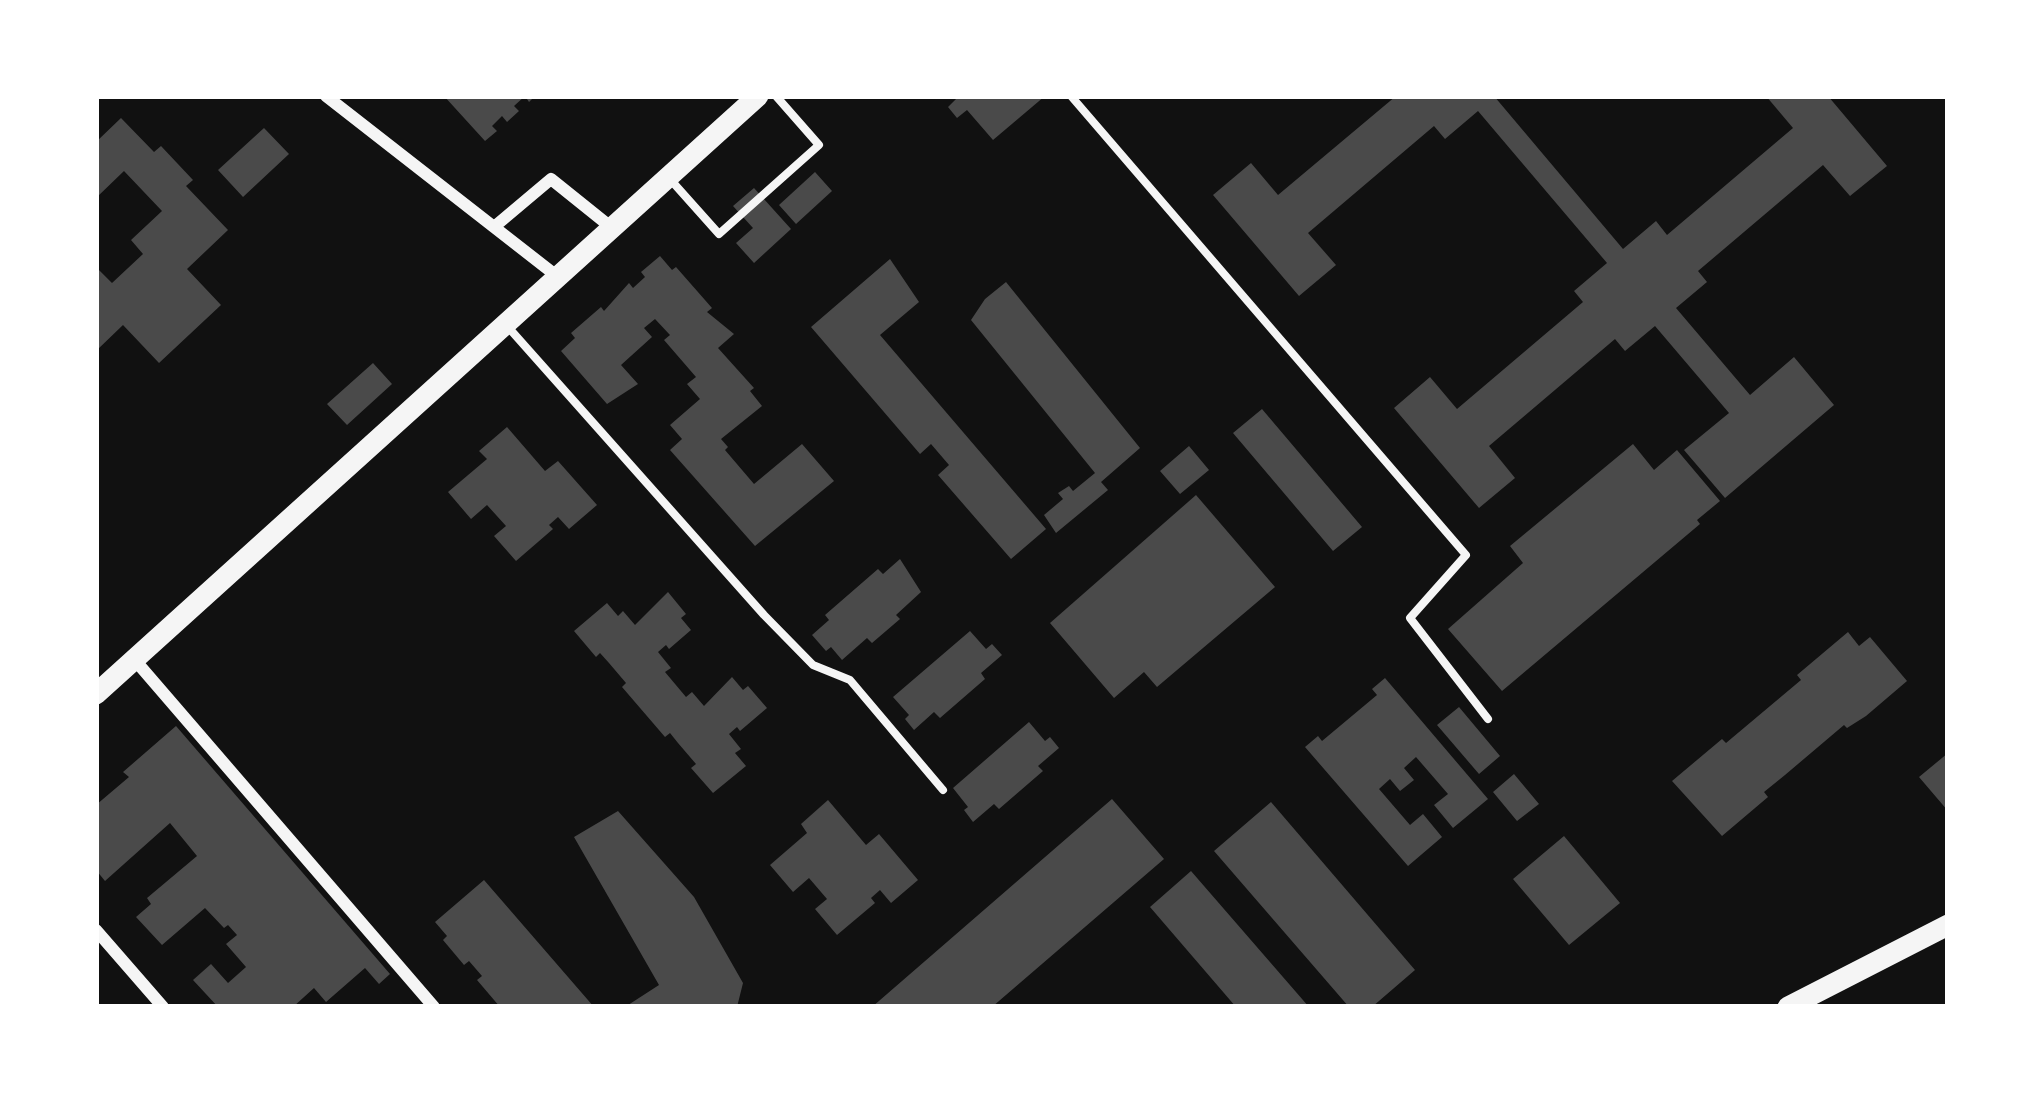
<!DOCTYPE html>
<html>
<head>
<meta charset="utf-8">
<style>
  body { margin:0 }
  #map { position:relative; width:2044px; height:1103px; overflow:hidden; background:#111; font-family:"Source Sans 3",sans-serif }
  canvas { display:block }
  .frame { position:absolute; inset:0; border:99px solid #fff; pointer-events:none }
</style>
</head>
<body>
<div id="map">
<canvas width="2044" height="1103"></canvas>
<div class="frame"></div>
</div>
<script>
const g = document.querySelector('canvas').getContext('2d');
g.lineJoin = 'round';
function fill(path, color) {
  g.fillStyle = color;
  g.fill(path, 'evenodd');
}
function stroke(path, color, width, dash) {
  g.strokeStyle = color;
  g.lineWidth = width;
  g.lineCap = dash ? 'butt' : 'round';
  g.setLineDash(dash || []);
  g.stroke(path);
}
fill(new Path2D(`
  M444 96H535L529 102 525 96 514 106 519 111 507 122 502 116 492 126 497 131 485 141Z
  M955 96H1045L993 140 967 110 957 118 948 107 957 98Z
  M1396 96H1494L1623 249 1656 221 1667 235 1793 128 1766 96H1828L1887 166 1850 196 1823 165 1698 271 1707 282 1676 308 1750 395 1794 357 1834 405 1725 498 1684 450 1729 413 1655 326 1625 351 1615 339 1489 446 1515 478 1479 508 1394 408 1430 377 1457 409 1583 302 1574 291 1607 263 1517 157 1478 111 1445 139 1434 126 1308 233 1336 265 1299 296 1213 195 1251 163 1278 195Z
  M121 118 154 152 161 146 193 180 186 186 228 230 187 269 221 305 159 363 123 325 96 351V273L99 270 112 283 143 254 131 240 162 211 124 171 96 198V142Z
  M264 128 289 154 243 197 218 170Z
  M815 172 832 191 796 224 779 205Z
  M754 188 791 229 754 263 736 243 753 228 733 206Z
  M660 256 672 270 676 267 712 308 707 312 734 334 718 348 754 388 750 391 762 406 721 439 728 447 725 450 754 484 802 444 834 481 755 546 670 450 682 439 670 425 700 399 687 384 696 377 664 340 670 335 655 319 644 328 652 337 621 365 638 384 607 404 561 351 575 338 571 333 601 307 604 311 629 283 633 288 645 277 641 272Z
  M890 259 919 302 880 335 1046 529 1011 559 938 475 949 465 931 444 920 454 811 327Z
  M1006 282 1140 448 1101 482 1108 490 1056 533 1044 515 1063 499 1058 493 1069 486 1073 491 1095 473 971 320 985 299Z
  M373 363 392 384 347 425 327 404Z
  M1262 409 1362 527 1333 551 1233 433Z
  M507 427 545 471 558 461 597 505 569 529 558 517 549 525 553 529 516 561 494 536 506 526 487 505 471 519 448 492 487 459 479 451Z
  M1633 444 1654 470 1677 450 1720 501 1697 520 1700 524 1502 691 1448 629 1523 563 1510 546Z
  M1189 446 1209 470 1180 494 1160 471Z
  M1196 495 1275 587 1157 687 1144 672 1114 698 1050 623Z
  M900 559 921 592 896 615 900 619 872 643 867 638 842 660 831 647 826 651 812 635 829 620 825 615 878 569 883 574Z
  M668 592 686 614 681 618 691 630 669 649 666 645 658 652 671 668 665 672 686 697 692 692 704 706 732 677 743 690 748 686 767 708 740 731 737 727 729 734 741 749 735 753 746 766 713 793 691 768 696 764 678 743 670 733 665 737 622 687 626 683 609 663 600 653 596 657 574 631 607 603 618 616 623 611 635 625Z
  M970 631 986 649 992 644 1002 655 981 673 985 679 940 718 934 712 914 730 905 719 909 715 893 697Z
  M1848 632 1859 646 1870 637 1907 681 1866 716 1847 728 1844 725 1785 775 1764 792 1768 797 1722 836 1672 781 1722 739 1726 743 1801 680 1797 675Z
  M1385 678 1488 799 1453 828 1434 805 1448 794 1416 757 1404 768 1414 780 1400 791 1390 779 1379 789 1410 825 1423 814 1442 837 1408 866 1305 747 1318 736 1322 741 1377 695 1372 689Z
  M1459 707 1500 756 1479 774 1437 725Z
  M1029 722 1045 741 1050 737 1059 748 1038 766 1043 771 999 809 994 804 973 822 964 810 968 807 953 788Z
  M176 726 390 974 379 984 365 968 326 1002 314 988 293 1007H218L193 980 211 964 228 983 246 967 226 944 237 935 228 925 224 928 205 908 162 945 136 917 151 904 147 898 197 856 170 823 105 881 96 870V805L129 777 123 772Z
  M1948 753V811L1919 777Z
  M1514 774 1539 804 1517 821 1493 792Z
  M1112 799 1164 859 992 1007H872Z
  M828 800 866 845 879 834 918 880 891 903 880 890 871 898 875 903 837 935 815 909 827 899 809 878 793 892 770 865 807 833 801 824Z
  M1271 802 1415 970 1372 1007H1349L1214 851Z
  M618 811 694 897 743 983 737 1007H625L659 985 574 837Z
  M1564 836 1620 903 1569 945 1513 879Z
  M1191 871 1309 1007H1236L1150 907Z
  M484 880 594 1007H500L477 980 482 976 469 961 464 965 443 940 447 936 435 922Z`), '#4a4a4a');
stroke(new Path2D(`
  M1071 96 1466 555 1410 618 1488 719
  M669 178 719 234 819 145 776 96
  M508 327 764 615 813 665 850 680 943 790`), '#f5f5f5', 8);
stroke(new Path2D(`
  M326 96 558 277
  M494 227 551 179 612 228
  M134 659 434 1007
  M96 930 163 1007`), '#f5f5f5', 12);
stroke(new Path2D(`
  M96 694 758 96
  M1788 1007 1948 925`), '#f5f5f5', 21);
</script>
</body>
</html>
